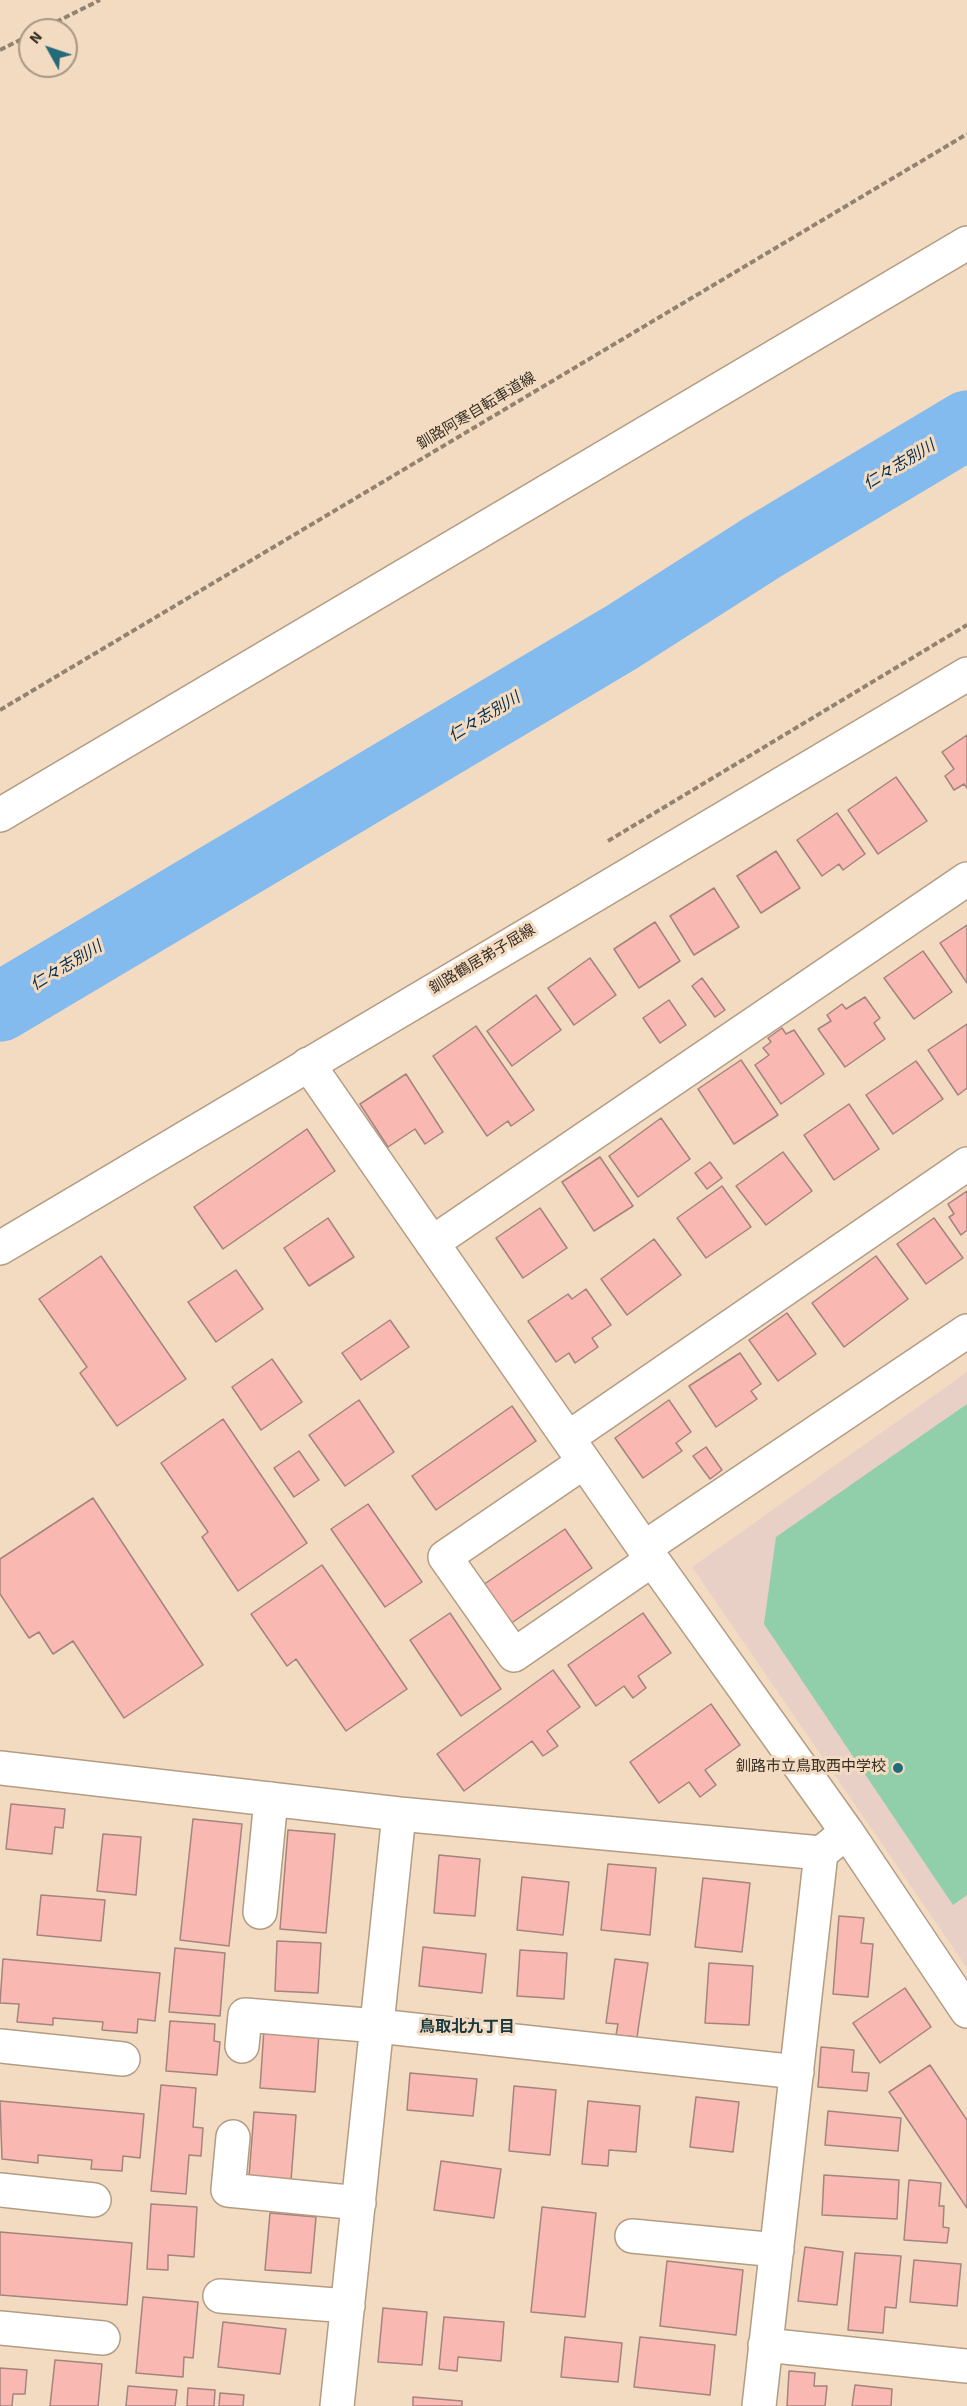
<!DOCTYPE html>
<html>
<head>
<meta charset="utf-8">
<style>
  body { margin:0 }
  #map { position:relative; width:967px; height:2406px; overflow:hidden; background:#f3dbc1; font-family:"Source Sans 3",sans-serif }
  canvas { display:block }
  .north { position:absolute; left:18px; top:18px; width:60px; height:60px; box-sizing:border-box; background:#f3dbc1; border:2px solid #a89683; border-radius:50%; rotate:310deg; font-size:16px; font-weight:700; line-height:24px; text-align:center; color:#382f25 }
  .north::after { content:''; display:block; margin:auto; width:21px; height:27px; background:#246b79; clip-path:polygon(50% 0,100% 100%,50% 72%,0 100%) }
</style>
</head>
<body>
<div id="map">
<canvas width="967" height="2406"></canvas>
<div class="north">N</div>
</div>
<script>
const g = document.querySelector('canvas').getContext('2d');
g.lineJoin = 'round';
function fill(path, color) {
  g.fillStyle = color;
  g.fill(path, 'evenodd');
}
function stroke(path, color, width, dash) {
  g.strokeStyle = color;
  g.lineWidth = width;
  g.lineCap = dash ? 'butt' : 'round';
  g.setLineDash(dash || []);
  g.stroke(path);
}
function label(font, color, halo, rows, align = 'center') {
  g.font = font + ' "Source Sans 3","Noto Sans JP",sans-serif';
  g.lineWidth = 6;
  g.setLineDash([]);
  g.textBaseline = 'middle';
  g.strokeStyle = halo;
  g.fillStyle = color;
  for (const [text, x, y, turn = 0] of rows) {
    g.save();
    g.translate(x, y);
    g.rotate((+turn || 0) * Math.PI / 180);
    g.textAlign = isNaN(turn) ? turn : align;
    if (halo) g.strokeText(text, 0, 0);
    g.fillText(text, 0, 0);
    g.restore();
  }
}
fill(new Path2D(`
  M967 1372V1968L692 1567Z`), '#e8d0c6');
fill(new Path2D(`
  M967 1404V1895L953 1905 764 1624 776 1537Z`), '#91ceaa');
stroke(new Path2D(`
  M0 1007 622 637 763 547 967 425`), '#84bbee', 69);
const building = new Path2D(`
  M967 735V788L964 784 954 790 945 776 954 769 942 752Z
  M896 777 927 821 878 854 848 810Z
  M837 813 865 854 843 870 839 864 822 876 797 840Z
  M776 851 800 888 761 913 737 876Z
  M714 888 739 927 694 955 670 916Z
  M655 922 680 961 639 988 614 949Z
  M967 925V983L940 943Z
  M923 951 952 992 914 1019 884 978Z
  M590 958 616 995 574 1025 548 988Z
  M702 978 725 1010 715 1017 692 986Z
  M536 995 561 1030 512 1066 487 1031Z
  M865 997 880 1018 874 1023 885 1039 845 1067 818 1029 831 1021 827 1015 842 1004 846 1009Z
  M669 1000 686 1025 660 1043 643 1018Z
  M967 1024V1088L958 1095 928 1050Z
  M476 1026 534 1110 511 1126 508 1121 487 1136 433 1056Z
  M782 1028 786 1034 794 1030 824 1074 781 1104 755 1065 769 1055 763 1048 771 1042 768 1038Z
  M741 1060 778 1115 734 1144 698 1089Z
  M916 1061 943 1099 893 1134 866 1095Z
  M406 1074 443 1132 425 1144 415 1129 388 1147 360 1104Z
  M849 1104 879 1149 834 1180 804 1135Z
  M661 1118 690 1159 638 1197 609 1156Z
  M307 1129 335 1171 223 1249 194 1207Z
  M783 1152 812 1191 766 1225 736 1186Z
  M600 1157 633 1206 594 1231 562 1182Z
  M710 1162 722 1178 707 1189 695 1173Z
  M722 1186 751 1227 706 1258 677 1218Z
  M967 1191V1230L961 1235 949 1217 954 1214 948 1204Z
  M540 1208 567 1248 523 1278 496 1238Z
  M328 1218 354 1257 309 1286 284 1248Z
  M934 1218 963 1258 926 1284 897 1244Z
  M654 1239 681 1275 627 1315 601 1279Z
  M101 1256 186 1379 117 1426 80 1373 87 1367 39 1299Z
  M876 1256 908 1299 844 1347 812 1303Z
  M236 1270 263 1309 216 1342 188 1302Z
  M586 1289 611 1325 592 1338 598 1347 575 1363 569 1353 556 1362 528 1321 568 1294 572 1299Z
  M787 1313 816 1354 778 1381 749 1340Z
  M390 1320 409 1347 361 1380 342 1353Z
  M740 1353 761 1384 751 1391 757 1399 716 1427 689 1386Z
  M272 1359 302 1402 261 1430 232 1387Z
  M359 1400 394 1452 345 1486 309 1435Z
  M669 1400 691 1432 676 1443 682 1451 643 1478 615 1438Z
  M512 1406 536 1441 436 1510 412 1476Z
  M223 1419 307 1543 238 1591 202 1537 208 1532 161 1463Z
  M706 1447 722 1470 710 1479 693 1456Z
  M299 1451 319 1480 294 1497 274 1468Z
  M93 1498 203 1665 124 1718 73 1641 53 1654 39 1632 29 1638 0 1594V1559Z
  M368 1504 422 1582 385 1607 331 1529Z
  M565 1529 592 1568 510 1624 483 1585Z
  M322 1565 407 1689 346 1731 296 1659 287 1666 251 1614Z
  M450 1613 501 1689 461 1716 410 1640Z
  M643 1613 671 1653 638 1676 646 1688 633 1698 624 1686 596 1706 568 1665Z
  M553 1670 580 1707 547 1731 558 1746 543 1756 532 1741 464 1791 437 1754Z
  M711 1704 740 1745 705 1770 716 1785 700 1797 689 1782 659 1803 630 1762Z
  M11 1804 65 1809 63 1828 55 1827 52 1854 6 1849Z
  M193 1819 242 1824 229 1946 180 1940Z
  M288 1830 335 1834 326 1933 280 1929Z
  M103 1834 141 1837 136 1895 97 1891Z
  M439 1855 480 1859 475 1916 434 1913Z
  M608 1864 656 1868 650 1935 601 1930Z
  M522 1877 569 1882 563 1935 517 1930Z
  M703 1878 750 1883 742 1952 695 1947Z
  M41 1895 105 1900 101 1941 37 1935Z
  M839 1916 864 1918 861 1943 873 1944 868 1997 833 1994Z
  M277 1941 321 1943 318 1993 275 1991Z
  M423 1947 486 1954 482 1993 419 1986Z
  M175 1948 225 1953 220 2016 169 2012Z
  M520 1950 567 1953 564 1999 517 1996Z
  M3 1959 160 1973 155 2021 138 2019 137 2033 102 2030 103 2022 53 2018V2025L17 2022 19 2004 0 2003Z
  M615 1959 648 1963 637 2037 616 2035 618 2024 606 2023Z
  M709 1963 753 1966 749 2025 705 2023Z
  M905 1988 931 2027 880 2063 853 2023Z
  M170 2021 215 2024 214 2041 220 2042 217 2075 166 2071Z
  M264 2029 319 2033 315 2092 260 2088Z
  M821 2047 854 2050 852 2072 869 2073 867 2091 818 2087Z
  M930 2065 967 2120V2208L889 2092Z
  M410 2073 477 2079 473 2116 407 2110Z
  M161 2085 196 2088 193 2127 203 2128 201 2156 189 2155 186 2194 151 2191Z
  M514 2086 556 2090 550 2155 509 2151Z
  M696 2097 739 2102 733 2152 690 2147Z
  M0 2101 144 2114 140 2158 123 2156 122 2171 91 2169 92 2160 38 2155V2163L2 2159Z
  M588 2101 640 2106 636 2152 609 2150 608 2166 582 2164Z
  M828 2111 901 2118 898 2151 825 2145Z
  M254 2112 296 2115 291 2181 249 2177Z
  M441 2161 501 2169 494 2218 434 2210Z
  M824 2175 899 2180 897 2219 822 2215Z
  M909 2180 941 2183 939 2206H944L943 2227 949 2228 947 2243 904 2240Z
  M151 2204 197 2207 194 2257 168 2255V2270L147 2269Z
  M542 2207 596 2213 585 2317 531 2312Z
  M270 2213 316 2217 311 2273 265 2270Z
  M0 2232 132 2243 127 2305 0 2295Z
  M805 2247 843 2252 837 2305 798 2301Z
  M855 2253 901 2256 896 2308 885 2307 883 2333 848 2330Z
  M914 2260 961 2264 957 2306 910 2302Z
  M667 2261 743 2270 736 2335 660 2326Z
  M143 2297 198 2302 193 2358 184 2357 183 2377 136 2373Z
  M383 2308 427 2312 422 2365 378 2362Z
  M444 2317 504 2322 501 2361 458 2357 457 2371 439 2369Z
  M223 2322 286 2329 280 2374 218 2367Z
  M565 2337 622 2343 618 2382 561 2377Z
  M640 2337 715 2345 710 2395 634 2387Z
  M55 2360 102 2364 98 2406H50Z
  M0 2368 27 2370 25 2394H13L12 2406H0Z
  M789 2371 815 2373 814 2386H827L825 2406H787Z
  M855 2385 892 2389 891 2406H852Z
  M128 2386 177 2390 175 2406H126Z
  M188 2388 215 2390 214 2406H187Z
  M220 2393 244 2395 243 2406H219Z
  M413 2397 462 2401V2406H413Z`);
fill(building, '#f9b9b2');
stroke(building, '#a5837f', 1.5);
const minor = new Path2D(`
  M0 815 967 243
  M308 1064 644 1548 847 1832 967 2011
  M432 1243 967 879
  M568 1438 967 1164
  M584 1462 445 1557 514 1655 652 1560
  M644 1548 967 1331
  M0 1768 399 1814 821 1853 847 1832
  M260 1912 271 1799
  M0 2046 123 2059
  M242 2046 245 2015 378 2026 797 2072
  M233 2137 228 2190 359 2203
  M0 2190 94 2200
  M632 2236 777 2250
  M220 2296 348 2306
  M0 2328 103 2338
  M765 2345 967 2366
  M337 2406 399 1814
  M759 2406 821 1853`);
const major = new Path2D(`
  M0 1248 967 674`);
stroke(minor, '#b39c84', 36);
stroke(major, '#b39c84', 36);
stroke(new Path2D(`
  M40 30 100 0
  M0 50 30 35
  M0 710 967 134
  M608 841 967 625`), '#928270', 4, [6, 3]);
stroke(minor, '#fff', 33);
stroke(major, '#fff', 33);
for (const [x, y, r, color] of [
  [898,1768,6,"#246b79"]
]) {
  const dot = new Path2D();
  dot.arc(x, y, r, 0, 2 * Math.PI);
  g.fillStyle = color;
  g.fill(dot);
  stroke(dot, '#f3dbc1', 2);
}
label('15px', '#382f25', '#f3dbc1', [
  ["釧路阿寒自転車道線",477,412,-31],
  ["釧路鶴居弟子屈線",483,960,-31]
]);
label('15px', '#382f25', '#f3dbc1', [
  ["釧路市立鳥取西中学校",886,1768]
], 'right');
label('italic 16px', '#042e4e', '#f3dbc1', [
  ["仁々志別川",900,466,-31],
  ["仁々志別川",485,718,-31],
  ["仁々志別川",67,967,-31]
]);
label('bold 16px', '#183940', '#f3dbc1', [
  ["鳥取北九丁目",467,2028]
]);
</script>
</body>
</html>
